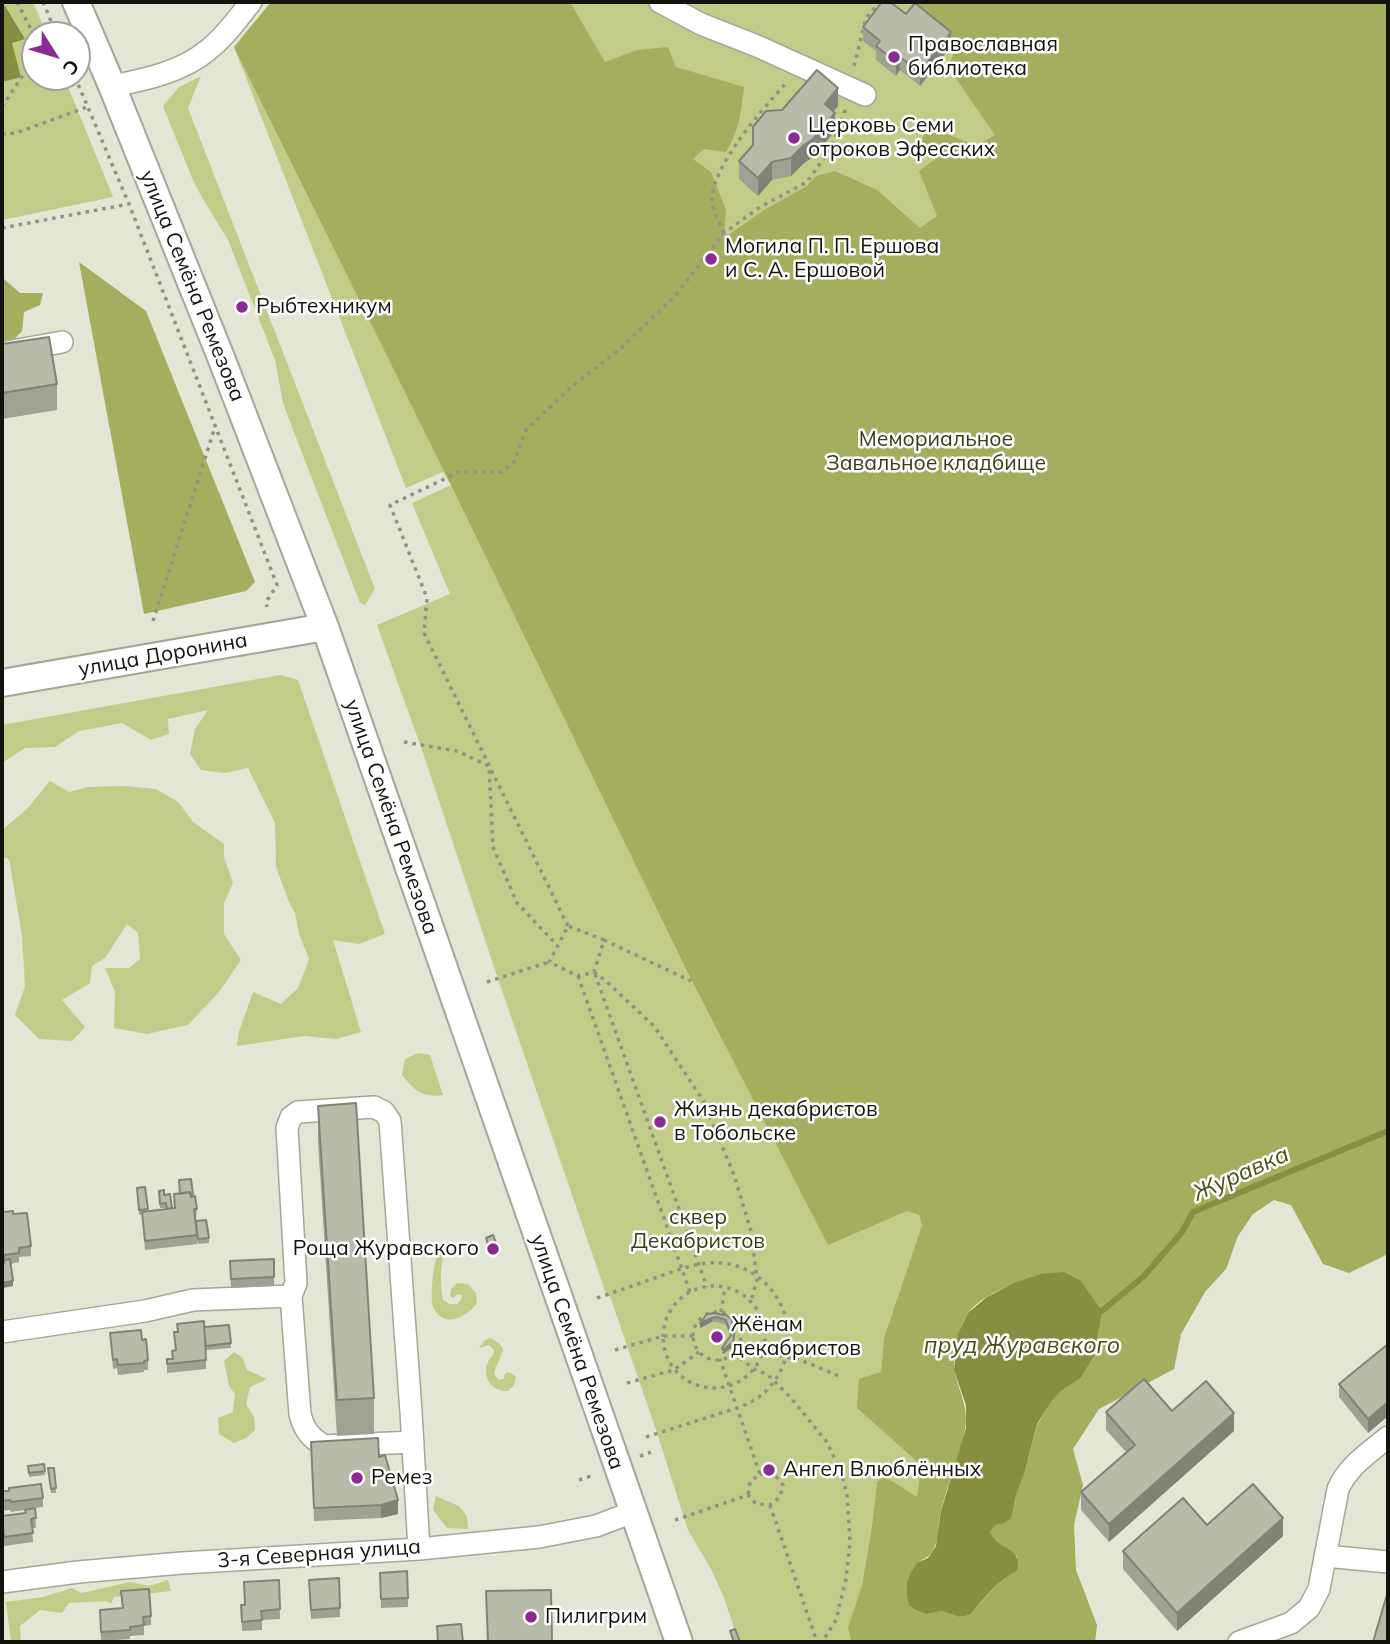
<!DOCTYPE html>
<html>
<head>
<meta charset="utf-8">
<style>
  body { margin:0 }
  #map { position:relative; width:1390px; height:1644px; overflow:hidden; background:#e3e6d4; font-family:Mulish,sans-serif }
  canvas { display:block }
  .frame { position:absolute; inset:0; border:4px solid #12130d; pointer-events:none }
  .north { position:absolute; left:21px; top:21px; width:70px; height:70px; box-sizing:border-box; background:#fff; border:2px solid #a0a19e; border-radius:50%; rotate:127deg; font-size:19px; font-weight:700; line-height:28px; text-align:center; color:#12130d }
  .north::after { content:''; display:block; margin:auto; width:24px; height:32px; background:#8a2b94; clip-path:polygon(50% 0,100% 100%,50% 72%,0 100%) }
</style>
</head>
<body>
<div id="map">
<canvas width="1390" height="1644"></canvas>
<div class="frame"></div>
<div class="north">С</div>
</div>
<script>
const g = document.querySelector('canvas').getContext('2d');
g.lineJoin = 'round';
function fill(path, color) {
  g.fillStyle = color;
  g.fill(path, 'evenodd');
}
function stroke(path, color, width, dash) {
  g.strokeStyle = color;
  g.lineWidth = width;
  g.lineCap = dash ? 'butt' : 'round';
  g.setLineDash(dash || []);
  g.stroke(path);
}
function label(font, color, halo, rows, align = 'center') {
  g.font = font + ' Mulish,sans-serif';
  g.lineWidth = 5;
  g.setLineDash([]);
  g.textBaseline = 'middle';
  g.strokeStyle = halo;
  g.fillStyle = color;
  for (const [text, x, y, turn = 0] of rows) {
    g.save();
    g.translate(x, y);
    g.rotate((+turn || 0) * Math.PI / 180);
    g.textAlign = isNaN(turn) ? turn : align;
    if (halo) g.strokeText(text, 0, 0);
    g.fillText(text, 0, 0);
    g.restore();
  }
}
fill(new Path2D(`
  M2 2H33L47 35H35V77H64L113 197 2 220Z
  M271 2H1388L908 1211 919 1215 922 1225 884 1338 881 1372 857 1407 921 1465 917 1498 884 1476 877 1482 872 1526 862 1585 848 1627 851 1642H739L724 1598 712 1571 688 1530 656 1430 611 1299 605 1291 496 973 422 750 377 625 450 594 412 503 451 485 443 472 406 488 234 47Z
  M201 76 188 108 375 589 365 605 360 603 292 427 283 403 275 360 228 240 200 194 192 178 163 106 179 87Z
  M280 675 298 680 385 934 359 944 333 940 361 1032 336 1039 304 1036 237 1046 239 1031 253 992 281 1004 298 988 309 959 299 934 295 913 289 902 276 867 275 823 248 768 225 773 201 770 190 754 195 729 208 710 168 719 169 734 151 740 122 723 79 731 55 747 25 748 2 763V725Z
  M50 781 69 792 88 787 123 786 156 789 178 802 193 822 224 844V857L233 883 224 903V934L241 960 219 992 188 1025 147 1034 114 1028 115 992 105 968H129L140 959 138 933 127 924 105 958 92 966 90 983 62 1000 85 1027 72 1041 39 1039 15 1015 25 986 22 936 9 859 2 857V830L27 809Z
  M418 1053 430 1055 443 1095C422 1098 415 1091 402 1075L405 1059Z
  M445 1249C440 1267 440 1282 443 1300L449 1304H457L461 1300 462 1295 458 1294 453 1298 450 1296 451 1289 457 1283 468 1284 476 1293 477 1303C467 1318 443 1329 433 1307 430 1298 433 1265 437 1257 440 1252 440 1252 445 1249Z
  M491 1338 499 1343 503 1349C501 1358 496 1365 494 1374L499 1380 504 1379V1376L507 1372 511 1373 516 1377 514 1385 508 1391C488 1392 478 1370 493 1355L494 1350 489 1345 479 1348 485 1340Z
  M234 1352 243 1358 247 1370 267 1379 250 1387 246 1404 254 1417 255 1430 246 1438 234 1443 219 1434 218 1418 233 1412 235 1394 229 1386 224 1361Z
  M436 1496 459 1506 467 1516 468 1529 447 1528 433 1510Z
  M168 1580 171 1591 114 1597 111 1604 106 1601 69 1603 62 1613 40 1610 20 1626 21 1642H11L6 1602 43 1597 72 1588 82 1593 130 1582 149 1586Z`), '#c3cb88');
fill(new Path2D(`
  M271 2H570L605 62 637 50 668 47 676 67 744 87C741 111 739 131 726 152L704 149 693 159 711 172 726 210 724 238 764 210 807 186 816 176 835 171 877 190 920 228 937 216 919 171 938 157 922 143 925 125 976 146 995 135 948 67 956 48 910 2H1388V1254L1349 1273 1323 1264 1291 1205 1274 1200 1253 1214 1238 1236 1226 1269 1205 1292 1181 1334 1174 1369 1099 1409 1073 1449 1083 1485 1074 1525 1076 1570 1097 1625 1095 1642H851L848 1627 862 1585 872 1526 877 1482 884 1476 917 1497 921 1465 857 1408 859 1379 881 1372 884 1338 922 1225 919 1215 907 1211 828 1245 688 973 451 485 234 47ZM1040 1274 1094 1356 1081 1378 1061 1391 1052 1401 1037 1425 1025 1471 1015 1499 1013 1513 995 1524 990 1532 991 1538 1017 1556V1571C997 1581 985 1598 970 1615L959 1617 942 1611 927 1614 907 1595C907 1583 908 1570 919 1562 926 1558 931 1555 934 1548 940 1538 938 1523 941 1511 947 1484 960 1457 965 1429 969 1407 959 1393 955 1372 952 1358 959 1328 967 1315 979 1295 1018 1282 1040 1274Z
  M79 262 146 311 255 582 246 591 144 614Z
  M4 279 20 293H43L40 305 24 312 22 331 10 344 2 345V283Z`), '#a5ad5f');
fill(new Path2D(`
  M5 6 25 39 12 43 21 77 2 82V7Z
  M1064 1272 1081 1281 1102 1311 1094 1356 1081 1378 1061 1391 1052 1401 1037 1424 1025 1471 1015 1499 1013 1512 1010 1519 1004 1523 995 1525 990 1532C996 1550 1024 1546 1017 1571 997 1581 984 1598 970 1615L959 1617 942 1611 927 1614 916 1610 909 1605 907 1595V1582L911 1571 917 1563 928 1558 936 1546 941 1511 966 1428V1405L954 1370 958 1334 968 1313 987 1297 1014 1283 1040 1274Z`), '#878e40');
stroke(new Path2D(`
  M1102 1311 1144 1276 1182 1232 1193 1212 1388 1131`), '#878e40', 6);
const minor = new Path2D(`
  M660 2 701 24 757 46 865 95
  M112 86C144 80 182 72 208 50 225 37 238 18 251 2
  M2 353 62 342
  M2 1332 145 1311 193 1300 291 1296
  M413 1442 324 1446C310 1437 304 1430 300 1414L291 1296 296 1283 287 1128 291 1117 298 1112 374 1107 384 1112 390 1121 411 1412 419 1549
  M1325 1556 1388 1562
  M2 1582 78 1572 182 1563 419 1549 539 1537 596 1526 633 1512
  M1239 1642 1291 1623 1309 1608 1319 1589 1338 1489C1349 1465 1369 1453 1388 1437`);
const major = new Path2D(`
  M76 2 112 86 222 360 325 627 679 1642
  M2 683 325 627`);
stroke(minor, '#a4a796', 24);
stroke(major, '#a4a796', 30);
stroke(new Path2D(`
  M17 2 35 37
  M43 2 57 35
  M854 66 866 18 880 2
  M75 77 129 204 277 585 266 602 267 607
  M2 107 35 57
  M2 134 16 133 87 107
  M2 228 129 204
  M724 233C720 223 711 207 712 197 716 161 762 110 786 83
  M153 621 215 427
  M404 742 457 751 489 766 493 847 517 903 557 945
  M568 926 424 633 427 598 390 505 459 472H502L514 462 526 430 570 388 619 350 675 296 724 233 760 207 807 182 831 148 846 108
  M604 940 568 926 549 962 578 976 594 972 604 940 691 981
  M594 972 606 981 654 1026 704 1102 734 1175 751 1231 757 1279 751 1302
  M595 974 707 1287
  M578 976 690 1292
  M487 982 549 962
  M663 1337a51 51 0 1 1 102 0a51 51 0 1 1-102 0Z
  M597 1298C618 1291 638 1284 658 1277 678 1270 699 1261 721 1263 780 1268 809 1339 772 1384 763 1396 751 1403 737 1408L720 1359
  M721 1312 725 1287
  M693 1336a24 24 0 1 1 48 0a24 24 0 1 1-48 0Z
  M739 1328 763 1324
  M615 1350 663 1336H693
  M733 1353 754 1369 768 1375 791 1398 826 1441 841 1471 847 1494 850 1542 846 1579 836 1620 822 1642
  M762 1353 798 1359 839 1376
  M627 1383 674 1370 699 1352
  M646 1437 737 1408 760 1474 750 1482 748 1495
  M640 1456 651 1452
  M579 1480 594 1475
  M770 1505 817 1642
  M675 1520 748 1495 756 1504 770 1505 780 1497 783 1485 775 1475 760 1474`), '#919386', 3.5, [3.5, 5]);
stroke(minor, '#fff', 21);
stroke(major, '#fff', 26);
fill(new Path2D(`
  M906 14 951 46 920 86 900 70 896 76 876 60V51L863 41V27Z
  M838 106 833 112 835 131 813 157 804 163 791 176 772 180 758 196 739 179V161Z
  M2 344 57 384V410L2 419Z
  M318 1106 374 1398V1434L337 1436 318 1142Z
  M191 1179 193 1197 197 1209 196 1221 209 1238V1243L198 1244 197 1240V1244L145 1250 142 1214 139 1215 137 1192 145 1187 148 1211 166 1209V1208H160L159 1195H164L172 1208H174V1194H180Z
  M2 1212 13 1214 31 1246V1256L19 1257V1262L11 1264 13 1286 2 1288Z
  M486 1238 499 1255 491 1257 486 1242Z
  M230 1261 274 1277V1286L231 1288Z
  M715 1313 732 1323 735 1333 733 1347 723 1354 722 1353V1348L730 1336 726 1325 717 1322H712L700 1328Z
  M177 1324 204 1329 231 1343V1348L206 1350V1369L167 1373V1359H172V1351L175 1350 174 1332H177Z
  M110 1333 142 1340 148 1360V1370H144V1372L118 1375 117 1368 113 1369Z
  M1388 1344V1416L1368 1433 1339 1397V1384Z
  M1172 1411 1234 1431 1109 1542 1081 1510V1492L1126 1452 1106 1430V1412Z
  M311 1442 379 1457 398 1514 381 1518 314 1521Z
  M28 1466 45 1471V1475L29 1477Z
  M48 1468 56 1488V1493H51Z
  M2 1491 43 1498V1507L35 1508 36 1528H32L33 1542 4 1546 2 1516 25 1513V1510L11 1512 10 1510 2 1511Z
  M1283 1536 1177 1631 1123 1569V1551Z
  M380 1573 408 1598V1607L381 1608Z
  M339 1578 340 1617 311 1619 309 1589Z
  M279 1580 280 1619 262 1620V1630L242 1631 241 1605H245Z
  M121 1591 151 1616V1625L144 1626V1635L130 1636V1639L101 1641 100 1610 122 1608Z`), '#9fa192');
fill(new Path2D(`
  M951 32V46L920 86V72Z
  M900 57V70L896 76V62Z
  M838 88V106L825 122V104Z
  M835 113V131L813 157 804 163 791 176V158Z
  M772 162V180L758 196V178Z
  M499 1250V1255L491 1257V1253Z
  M13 1281V1286L2 1288V1283Z
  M712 1318V1322L700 1328V1323Z
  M735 1328 733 1347 723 1354V1350Z
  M1388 1402V1416L1368 1433V1419Z
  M1234 1413V1431L1109 1542V1524Z
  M398 1500V1514L381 1518V1505Z
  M1283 1518V1536L1177 1631V1613Z`), '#828377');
const building = new Path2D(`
  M882 2H890L906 14 915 3 951 32 920 72 900 57 896 62 876 46 880 41 863 27Z
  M817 70 838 88 825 104 835 113 813 139 804 145 791 158 772 162 758 178 739 161 753 145V127L766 111 782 110Z
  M49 337 57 384 2 393V344Z
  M356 1103 374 1398 337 1400 318 1106Z
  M191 1179 193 1194H190V1192L180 1194 179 1180Z
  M145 1187 148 1209 139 1210 137 1188Z
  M164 1190V1195L170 1194 172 1208 167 1209 166 1203 160 1204 159 1191Z
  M190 1192 191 1197 195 1196 197 1209H194L197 1235 145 1241 142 1212 175 1208 174 1194Z
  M13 1211V1214L27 1213 31 1246 19 1248V1253L4 1255V1259H2V1212Z
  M206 1220 209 1238 198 1239 196 1221Z
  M493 1235 499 1250 491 1253 486 1238Z
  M10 1259 13 1281 2 1283V1264L4 1263V1260Z
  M274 1259V1277L231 1279 230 1261Z
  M715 1313 723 1315 725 1314 732 1320V1322L735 1328 733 1342 723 1350 722 1348 731 1335 726 1320 717 1317 712 1318 700 1323 707 1314Z
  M204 1321 206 1360 167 1364V1359H173L172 1351 176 1350 174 1332H178L177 1324Z
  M229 1325 231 1343 206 1346 204 1327Z
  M141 1330 142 1340 146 1339 148 1360 144 1361V1363L118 1365 117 1359 113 1360 110 1333Z
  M1388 1344V1402L1368 1419 1339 1384Z
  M1144 1379 1172 1411 1206 1381 1234 1413 1109 1524 1081 1492 1135 1445 1106 1412Z
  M378 1438 379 1457 385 1455 398 1500 381 1505 314 1508 311 1442Z
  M44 1464 45 1471 29 1473 28 1466Z
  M48 1468H54L56 1488 51 1489Z
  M41 1484 43 1498 11 1502 10 1500 2 1501V1491H9V1488Z
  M1253 1484 1283 1518 1177 1613 1123 1551 1183 1498 1207 1525Z
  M35 1508 36 1518 31 1519 33 1533 4 1537 2 1516 26 1513 25 1510Z
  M407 1571 408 1598 381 1599 380 1573Z
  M339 1578 340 1608 311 1610 309 1580Z
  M279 1580 280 1609 261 1611 262 1620 242 1622 241 1605H245L244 1582Z
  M149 1589 151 1616 143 1617 144 1625 130 1627V1630L101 1632 100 1610 123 1608 121 1591Z
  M551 1590 552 1642H488L486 1591Z
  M1388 1591V1642H1373Z
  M461 1624 463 1642H438L437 1626Z
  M735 1629 740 1642H734L730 1631Z`);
fill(building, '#b9bbaa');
stroke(building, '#828377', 2);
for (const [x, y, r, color] of [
  [894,57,7,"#8a2b94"],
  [794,138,7,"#8a2b94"],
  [711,259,7,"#8a2b94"],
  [242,307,7,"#8a2b94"],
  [660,1122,7,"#8a2b94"],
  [493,1249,7,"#8a2b94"],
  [717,1337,7,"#8a2b94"],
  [769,1470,7,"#8a2b94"],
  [357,1478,7,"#8a2b94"],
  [531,1617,7,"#8a2b94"]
]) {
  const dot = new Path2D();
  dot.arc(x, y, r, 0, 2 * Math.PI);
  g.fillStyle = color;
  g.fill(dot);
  stroke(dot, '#fff', 2.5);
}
label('21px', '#12130d', '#fff', [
  ["Православная",908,45],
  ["библиотека",908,69],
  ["Церковь Семи",808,126],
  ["отроков Эфесских",808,150],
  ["Могила П. П. Ершова",725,247],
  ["и С. А. Ершовой",725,271],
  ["Рыбтехникум",256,307],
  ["Жизнь декабристов",674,1110],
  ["в Тобольске",674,1134],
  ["Роща Журавского",479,1249,"right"],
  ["Жёнам",731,1325],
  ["декабристов",731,1349],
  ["Ангел Влюблённых",783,1470],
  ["Ремез",371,1478],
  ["Пилигрим",545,1617]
], 'left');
label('21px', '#12130d', '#fff', [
  ["улица Семёна Ремезова",192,286,68],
  ["улица Доронина",163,655,-10],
  ["улица Семёна Ремезова",391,817,71],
  ["улица Семёна Ремезова",577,1352,71],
  ["3-я Северная улица",319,1554,-4]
]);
label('21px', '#373b18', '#fff', [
  ["Мемориальное",936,440],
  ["Завальное кладбище",936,464],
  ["сквер",698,1218],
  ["Декабристов",698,1242]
]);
label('italic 23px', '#4a4f14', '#fff', [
  ["Журавка",1241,1174,-24],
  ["пруд Журавского",1022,1346]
]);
</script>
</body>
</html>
